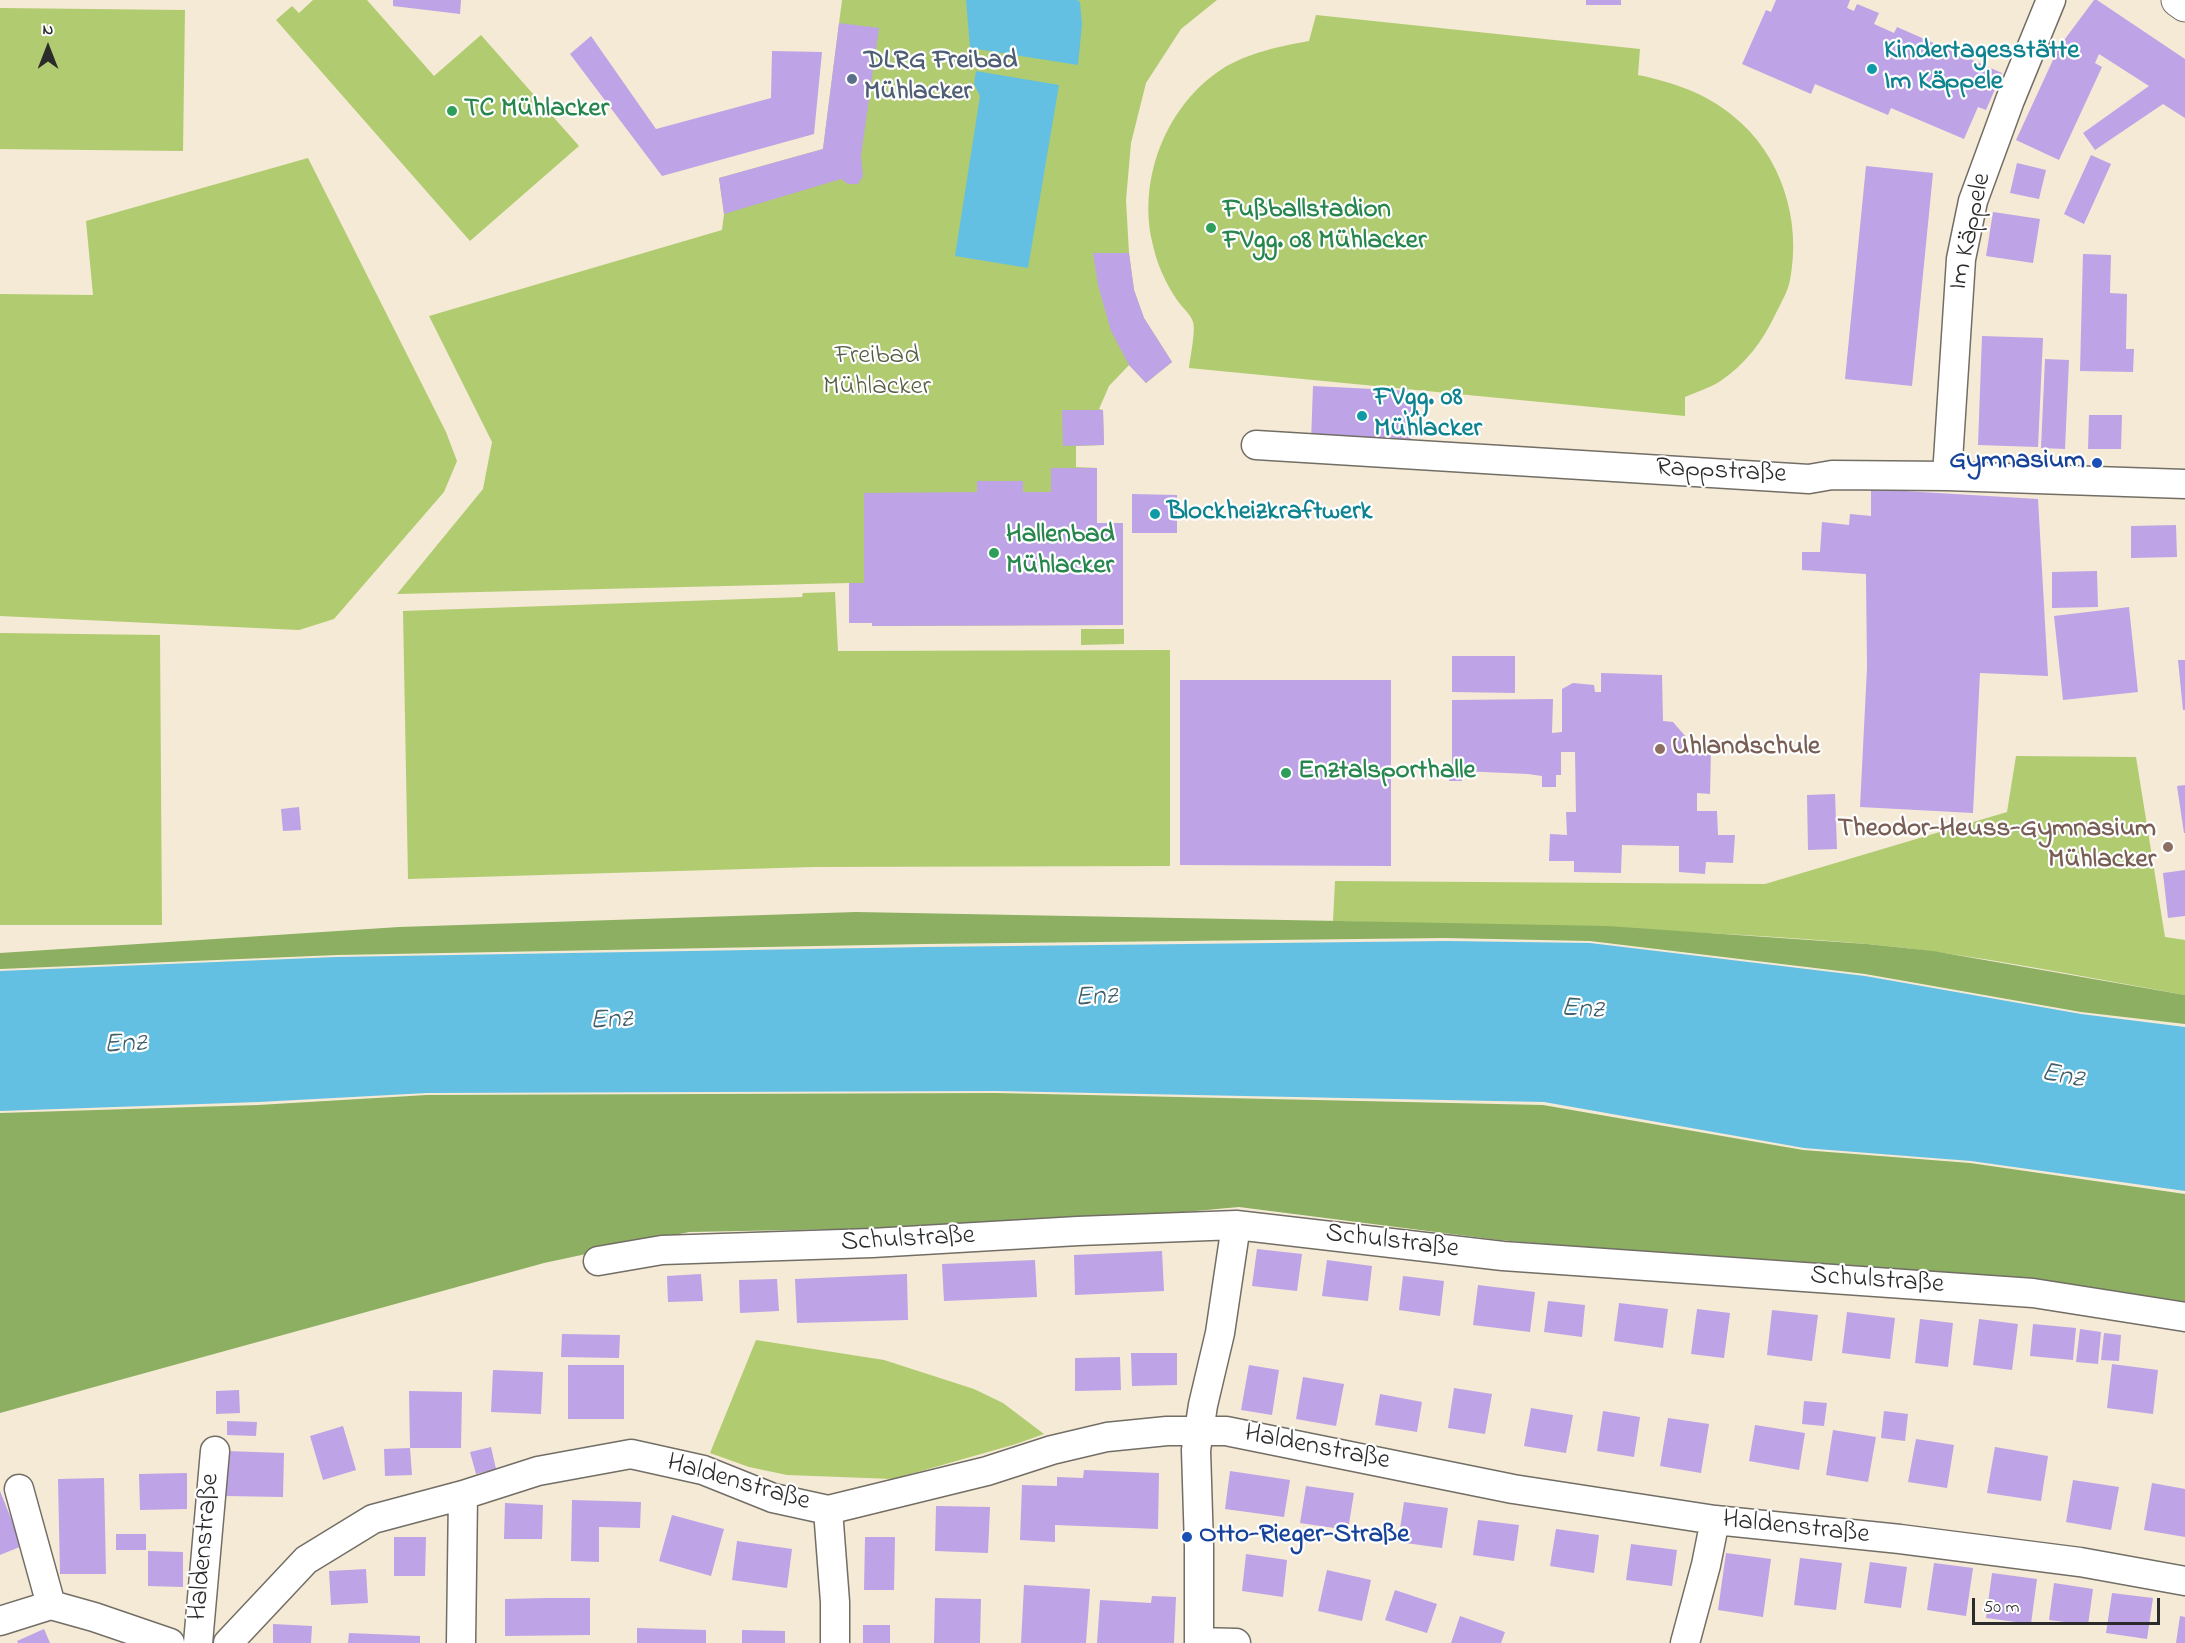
<!DOCTYPE html>
<html>
<head>
<meta charset="utf-8">
<style>
  body { margin:0 }
  #map { position:relative; width:2185px; height:1643px; overflow:hidden; background:#f5ead5; font-family:"Indie Flower",sans-serif }
  canvas { display:block }
  .north { position:absolute; left:18px; top:18px; width:60px; height:60px; -webkit-text-stroke:4px #fff; paint-order:stroke; rotate:0deg; font-size:16px; font-weight:700; line-height:24px; text-align:center; color:#2b2b2b }
  .north::after { content:''; display:block; margin:auto; width:21px; height:27px; background:#2b2b2b; clip-path:polygon(50% 0,100% 100%,50% 72%,0 100%) }
  .scale { position:absolute; left:1972px; top:1598px; width:188px; height:27px; box-sizing:border-box; border:3px solid #2b2b2b; border-top:0; padding-left:8px; font-size:18px; line-height:21px; white-space:nowrap; color:#2b2b2b; -webkit-text-stroke:4px #fff; paint-order:stroke }
</style>
</head>
<body>
<div id="map">
<canvas width="2185" height="1643"></canvas>
<div class="north">N</div>
<div class="scale">50 m</div>
</div>
<script>
const g = document.querySelector('canvas').getContext('2d');
g.lineJoin = 'round';
function fill(path, color) {
  g.fillStyle = color;
  g.fill(path, 'evenodd');
}
function stroke(path, color, width, dash) {
  g.strokeStyle = color;
  g.lineWidth = width;
  g.lineCap = dash ? 'butt' : 'round';
  g.setLineDash(dash || []);
  g.stroke(path);
}
function label(font, color, halo, rows, align = 'center') {
  g.font = font + ' "Indie Flower",sans-serif';
  g.lineWidth = 4.5;
  g.setLineDash([]);
  g.textBaseline = 'middle';
  g.strokeStyle = halo;
  g.fillStyle = color;
  for (const [text, x, y, turn = 0] of rows) {
    g.save();
    g.translate(x, y);
    g.rotate((+turn || 0) * Math.PI / 180);
    g.textAlign = isNaN(turn) ? turn : align;
    if (halo) g.strokeText(text, 0, 0);
    g.fillText(text, 0, 0);
    g.restore();
  }
}
fill(new Path2D(`
  M313 0H367L434 76 481 35 579 146 470 241 276 20 292 6 299 13Z
  M842 0H1217L1181 29 1146 83 1131 143 1126 200 1129 253 1134 290 1144 318 1172 362 1146 383 1129 365 1109 386 1099 409 1103 410 1104 445 1076 446V467L1097 468V523H1123V625L872 626V623L849 583 397 594 483 489 492 442 429 316 722 230 724 214 719 178 823 149Z
  M0 8 185 10 183 151 0 149Z
  M1316 15 1640 49 1638 75C1672 82 1706 93 1733 116 1781 154 1802 220 1790 280 1788 291 1781 303 1776 313 1763 341 1745 365 1719 382 1709 388 1696 392 1685 397V416L1189 368C1190 358 1196 330 1193 322 1191 315 1182 307 1177 300 1165 282 1156 262 1152 241 1138 177 1167 105 1222 69 1247 53 1281 46 1309 41Z
  M308 158 446 432 457 461 444 492 334 619 299 630 0 616V294L93 295 86 221Z
  M835 592 838 651 1170 650V866L813 867 408 879 403 611 802 597 803 593Z
  M1081 629H1124V644L1081 645Z
  M0 633 160 635 162 925H0Z
  M2016 756 2136 757 2165 937 2185 940V995C2080 976 1974 954 1867 944 1690 928 1511 927 1333 921L1335 881 1765 884 2007 812Z
  M756 1340 884 1360 974 1389 1003 1403 1044 1434 1016 1444 893 1479 787 1475 749 1467 710 1453Z`), '#b1cb70');
fill(new Path2D(`
  M856 912 1607 926 1867 944 1933 951 2185 995V1024L2081 1012 1865 974 1590 941 1445 938 925 944 337 955 0 969V953L399 927Z
  M996 1093 1543 1105 1803 1150 1970 1163 2185 1194V1308L2060 1288 1499 1240 1239 1207 1084 1221 897 1228 689 1232 544 1263 0 1413V1113L258 1105 427 1095Z`), '#8caf62');
fill(new Path2D(`
  M966 0H1077L1080 2 1082 24 1078 65 970 48Z
  M976 71 1059 85 1028 268 955 256 980 96 974 84Z
  M1446 941 1590 943 1865 976 2081 1014 2185 1027V1191L1971 1161 1804 1148 1544 1102 996 1091 427 1093 259 1102 0 1111V971L336 957 925 947Z`), '#64c0e2');
fill(new Path2D(`
  M393 0H461L460 14 393 6Z
  M1586 0H1621V5H1586Z
  M1776 0H1850L1847 8 1854 11 1857 4 1879 13 1874 24 1894 33 1897 27 2002 73 1986 110 1978 107 1964 139 1891 108 1888 115 1815 84 1811 94 1742 64 1766 10 1771 12Z
  M2094 0H2097L2185 59V118L2163 104 2095 150 2083 133 2149 86 2099 54 2095 63 2102 67 2059 160 2016 140 2059 47Z
  M839 23 879 28 861 156 863 176 858 184H848L841 179 724 214 719 178 823 149Z
  M591 36 656 129 771 98 772 51 822 52 814 134 662 176 570 54Z
  M2091 155 2111 164 2084 224 2064 214Z
  M2017 163 2046 170 2039 199 2010 193Z
  M1866 166 1933 173 1912 386 1845 379Z
  M1993 212 2040 219 2033 263 1986 256Z
  M1093 253H1129L1134 290 1144 318 1172 362 1146 383 1129 365 1111 331 1098 285Z
  M2083 254 2111 255 2110 293 2127 294 2126 349H2134L2133 372 2080 371Z
  M1982 336 2043 338 2038 447 1978 445Z
  M2045 359 2069 360 2065 449 2041 448Z
  M1313 386 1413 391 1410 447 1311 442Z
  M1062 410H1103L1104 445 1063 446Z
  M2089 415H2122L2121 449H2088Z
  M1051 468H1097V523H1123V625L872 626V623H849V583H864V493L977 492V481H1023V492H1051Z
  M1871 489 2038 499 2048 676 1980 673 1973 813 1860 807 1867 668 1866 574 1802 570V552H1820L1822 522 1849 525 1850 514 1871 516Z
  M1132 494 1177 495V533H1132Z
  M2176 525 2177 557 2131 558V526Z
  M2097 571 2098 607 2052 608V572Z
  M2129 607 2138 692 2063 700 2054 616Z
  M1452 656H1515V693L1452 692Z
  M2178 660H2185V710H2183Z
  M1601 673 1662 675 1663 721 1673 722 1686 737 1685 751 1711 749 1710 794 1697 793V811H1717L1718 835H1735L1733 863 1706 862 1705 874 1679 872V846L1622 845 1621 873 1574 872V861H1549L1550 834 1567 835 1566 812H1576L1575 752H1561V775H1556V787H1542V776L1528 774 1462 771V781H1449V766H1452V700L1553 699 1552 733 1562 732V689L1573 683 1594 685 1595 692H1601Z
  M1180 680H1391V866L1180 865Z
  M2185 785V833H2184L2177 786Z
  M1835 794 1837 849 1808 850 1807 795Z
  M299 807 301 830 283 831 281 809Z
  M2185 870V916L2168 918 2163 873Z
  M1257 1249 1302 1254 1297 1291 1252 1286Z
  M1162 1251 1164 1291 1075 1295 1074 1255Z
  M1035 1260 1037 1297 944 1301 942 1264Z
  M1327 1260 1372 1266 1368 1301 1322 1296Z
  M701 1274 703 1301 668 1302 667 1276Z
  M907 1274 908 1320 797 1323 795 1279Z
  M1403 1276 1444 1281 1440 1316 1399 1310Z
  M777 1279 779 1311 740 1313 739 1280Z
  M1478 1285 1535 1292 1530 1332 1473 1325Z
  M1548 1301 1585 1305 1582 1337 1544 1332Z
  M1619 1303 1668 1309 1663 1348 1614 1341Z
  M1697 1309 1730 1313 1724 1358 1691 1354Z
  M1772 1310 1818 1315 1812 1361 1767 1355Z
  M1847 1312 1895 1318 1890 1359 1842 1353Z
  M1920 1319 1953 1323 1948 1367 1915 1363Z
  M1979 1319 2018 1324 2012 1370 1973 1365Z
  M2033 1324 2076 1328 2073 1360 2030 1356Z
  M2080 1329 2101 1332 2098 1364 2076 1362Z
  M2104 1333 2121 1335 2119 1361 2101 1360Z
  M562 1334 620 1335 619 1358 561 1357Z
  M1131 1353H1177V1385L1132 1386Z
  M1120 1357 1121 1390 1075 1391V1358Z
  M2112 1364 2158 1370 2153 1414 2107 1408Z
  M568 1365H624V1419H568Z
  M1249 1365 1279 1370 1272 1415 1241 1410Z
  M493 1370 543 1372 541 1414 491 1412Z
  M1303 1377 1344 1384 1336 1426 1296 1419Z
  M1454 1388 1492 1394 1485 1434 1448 1428Z
  M239 1390 240 1413 216 1414V1391Z
  M409 1391 462 1392 461 1448H410L412 1475 385 1476 384 1449 410 1448Z
  M1380 1394 1422 1402 1417 1432 1375 1425Z
  M1804 1401 1827 1403 1824 1426 1802 1424Z
  M1531 1408 1573 1415 1566 1453 1524 1446Z
  M1603 1411 1640 1417 1634 1457 1597 1451Z
  M1884 1411 1908 1414 1905 1441 1881 1438Z
  M1668 1418 1709 1424 1701 1473 1660 1466Z
  M227 1421 257 1422 256 1436 227 1435Z
  M1755 1425 1805 1433 1799 1470 1749 1461Z
  M343 1426 356 1470 323 1480 310 1436Z
  M1833 1430 1876 1437 1868 1482 1826 1475Z
  M1916 1439 1954 1445 1947 1488 1908 1482Z
  M491 1447 496 1469 476 1474 470 1452Z
  M1995 1447 2048 1456 2041 1501 1987 1493Z
  M226 1451 284 1453 283 1497 225 1496Z
  M1084 1470 1159 1473 1158 1529 1055 1525V1542L1020 1540 1022 1485 1057 1486V1477L1083 1478Z
  M1230 1471 1290 1480 1284 1517 1225 1509Z
  M187 1473V1509L140 1510 139 1474Z
  M104 1478 106 1574H60L58 1479Z
  M2073 1480 2119 1487 2111 1530 2066 1522Z
  M2152 1483 2185 1489V1537L2144 1530Z
  M1306 1486 1354 1493 1348 1530 1300 1523Z
  M0 1491 22 1546 0 1555Z
  M572 1500 641 1502 640 1528 599 1527V1562L571 1561Z
  M1404 1502 1448 1508 1442 1548 1398 1542Z
  M505 1503 543 1505 542 1539H504Z
  M936 1506 990 1507 988 1553 935 1551Z
  M672 1515 724 1529 711 1576 659 1561Z
  M1478 1520 1519 1525 1514 1561 1473 1555Z
  M1556 1529 1599 1535 1594 1573 1550 1566Z
  M116 1534H146V1550H116Z
  M394 1537H426L425 1576H394Z
  M865 1537H895L894 1590H864Z
  M737 1541 792 1549 787 1588 732 1580Z
  M1631 1544 1677 1550 1672 1586 1626 1580Z
  M148 1551 183 1552V1587L148 1586Z
  M1726 1553 1771 1559 1763 1617 1718 1610Z
  M1246 1554 1287 1560 1283 1597 1242 1591Z
  M1800 1558 1842 1563 1836 1610 1794 1605Z
  M1870 1562 1907 1567 1901 1608 1864 1603Z
  M1934 1563 1973 1568 1966 1616 1927 1610Z
  M366 1569 368 1603 331 1605 329 1571Z
  M1327 1570 1371 1580 1362 1621 1318 1611Z
  M1992 1573 2037 1579 2031 1624 1986 1618Z
  M2054 1583 2093 1589 2088 1625 2049 1620Z
  M1024 1585 1090 1589 1086 1643H1021Z
  M1395 1590 1437 1604 1427 1633 1385 1620Z
  M2112 1593 2153 1598 2147 1639 2106 1633Z
  M1152 1596 1176 1597 1174 1643H1097L1100 1600 1151 1603Z
  M547 1598H590V1635L505 1636V1599Z
  M935 1598 981 1599 980 1643H934Z
  M1460 1616 1505 1632 1501 1643H1451Z
  M2180 1616 2185 1617V1643H2176Z
  M273 1624 312 1626 311 1643H273Z
  M863 1625H890V1643H863Z
  M637 1628 706 1630V1643H637Z
  M44 1629 50 1643H18L17 1641Z
  M742 1630 785 1631V1643H742Z
  M349 1633 420 1636V1643H348Z`), '#bea3e6');
const minor = new Path2D(`
  M1256 445 1809 479 1832 475 1947 476 2185 484
  M1947 476 1961 259 1973 201 2010 100 2051 0
  M598 1261 662 1250 872 1243 1078 1231 1236 1225 1503 1256 2033 1293 2185 1317
  M19 1489 51 1605
  M828 1510 835 1602V1643
  M0 1621 51 1605 94 1617 170 1643
  M1199 1642 1236 1643
  M198 1643 215 1451
  M228 1643 306 1560 373 1519 463 1495 538 1471 631 1454 703 1470 773 1498 828 1510 987 1471 1052 1450 1107 1437 1167 1431H1226L1513 1489 1715 1520 1900 1539 2080 1562 2185 1581
  M461 1643 463 1495
  M1199 1643V1547L1196 1450 1203 1405 1220 1333 1236 1225
  M1685 1643 1706 1565 1715 1520`);
const major = new Path2D(`
  M2178 0 2185 5`);
stroke(minor, '#726e66', 31);
stroke(major, '#726e66', 35);
stroke(minor, '#fff', 28);
stroke(major, '#fff', 33);
for (const [x, y, r, color] of [
  [1872,69,6,"#0f9aa8"],
  [852,79,6,"#5c6f8a"],
  [452,111,6,"#2e9e5b"],
  [1211,228,6,"#2e9e5b"],
  [1362,416,6,"#0f9aa8"],
  [2097,463,6,"#1a4fb4"],
  [1155,514,6,"#0f9aa8"],
  [994,553,6,"#2e9e5b"],
  [1660,749,6,"#8d6e63"],
  [1286,773,6,"#2e9e5b"],
  [2168,847,6,"#8d6e63"],
  [1187,1537,6,"#1a4fb4"]
]) {
  const dot = new Path2D();
  dot.arc(x, y, r, 0, 2 * Math.PI);
  g.fillStyle = color;
  g.fill(dot);
  stroke(dot, '#fff', 2);
}
label('bold 27px', '#0d838f', '#fff', [
  ["Kindertagesstätte",1884,53],
  ["Im Käppele",1884,84],
  ["FVgg. 08",1374,400],
  ["Mühlacker",1374,431],
  ["Blockheizkraftwerk",1167,514]
], 'left');
label('bold 27px', '#4e5e75', '#fff', [
  ["DLRG Freibad",864,63],
  ["Mühlacker",864,94]
], 'left');
label('bold 27px', '#27864d', '#fff', [
  ["TC Mühlacker",464,111],
  ["Fußballstadion",1223,212],
  ["FVgg. 08 Mühlacker",1223,243],
  ["Hallenbad",1006,537],
  ["Mühlacker",1006,568],
  ["Enztalsporthalle",1298,773]
], 'left');
label('27px', '#2b2b2b', '#fff', [
  ["Im Käppele",1972,232,-78],
  ["Rappstraße",1721,473,3],
  ["Schulstraße",908,1241,-3],
  ["Schulstraße",1392,1243,7],
  ["Schulstraße",1877,1282,4],
  ["Haldenstraße",1317,1449,11],
  ["Haldenstraße",738,1484,16],
  ["Haldenstraße",1796,1529,6],
  ["Haldenstraße",206,1547,-85]
]);
label('27px', '#535b40', '#fff', [
  ["Freibad",877,358],
  ["Mühlacker",877,389]
]);
label('bold 27px', '#164399', '#fff', [
  ["Gymnasium",2085,463],
  ["Otto-Rieger-Straße",1199,1537,"left"]
], 'right');
label('bold 27px', '#785e54', '#fff', [
  ["Uhlandschule",1672,749],
  ["Theodor-Heuss-Gymnasium",2156,831,"right"],
  ["Mühlacker",2156,862,"right"]
], 'left');
label('italic 28px', '#3f5f6b', '#fff', [
  ["Enz",1096,999,-3],
  ["Enz",1582,1011,3],
  ["Enz",611,1022,-3],
  ["Enz",125,1046,-3],
  ["Enz",2062,1078,11]
]);
</script>
</body>
</html>
